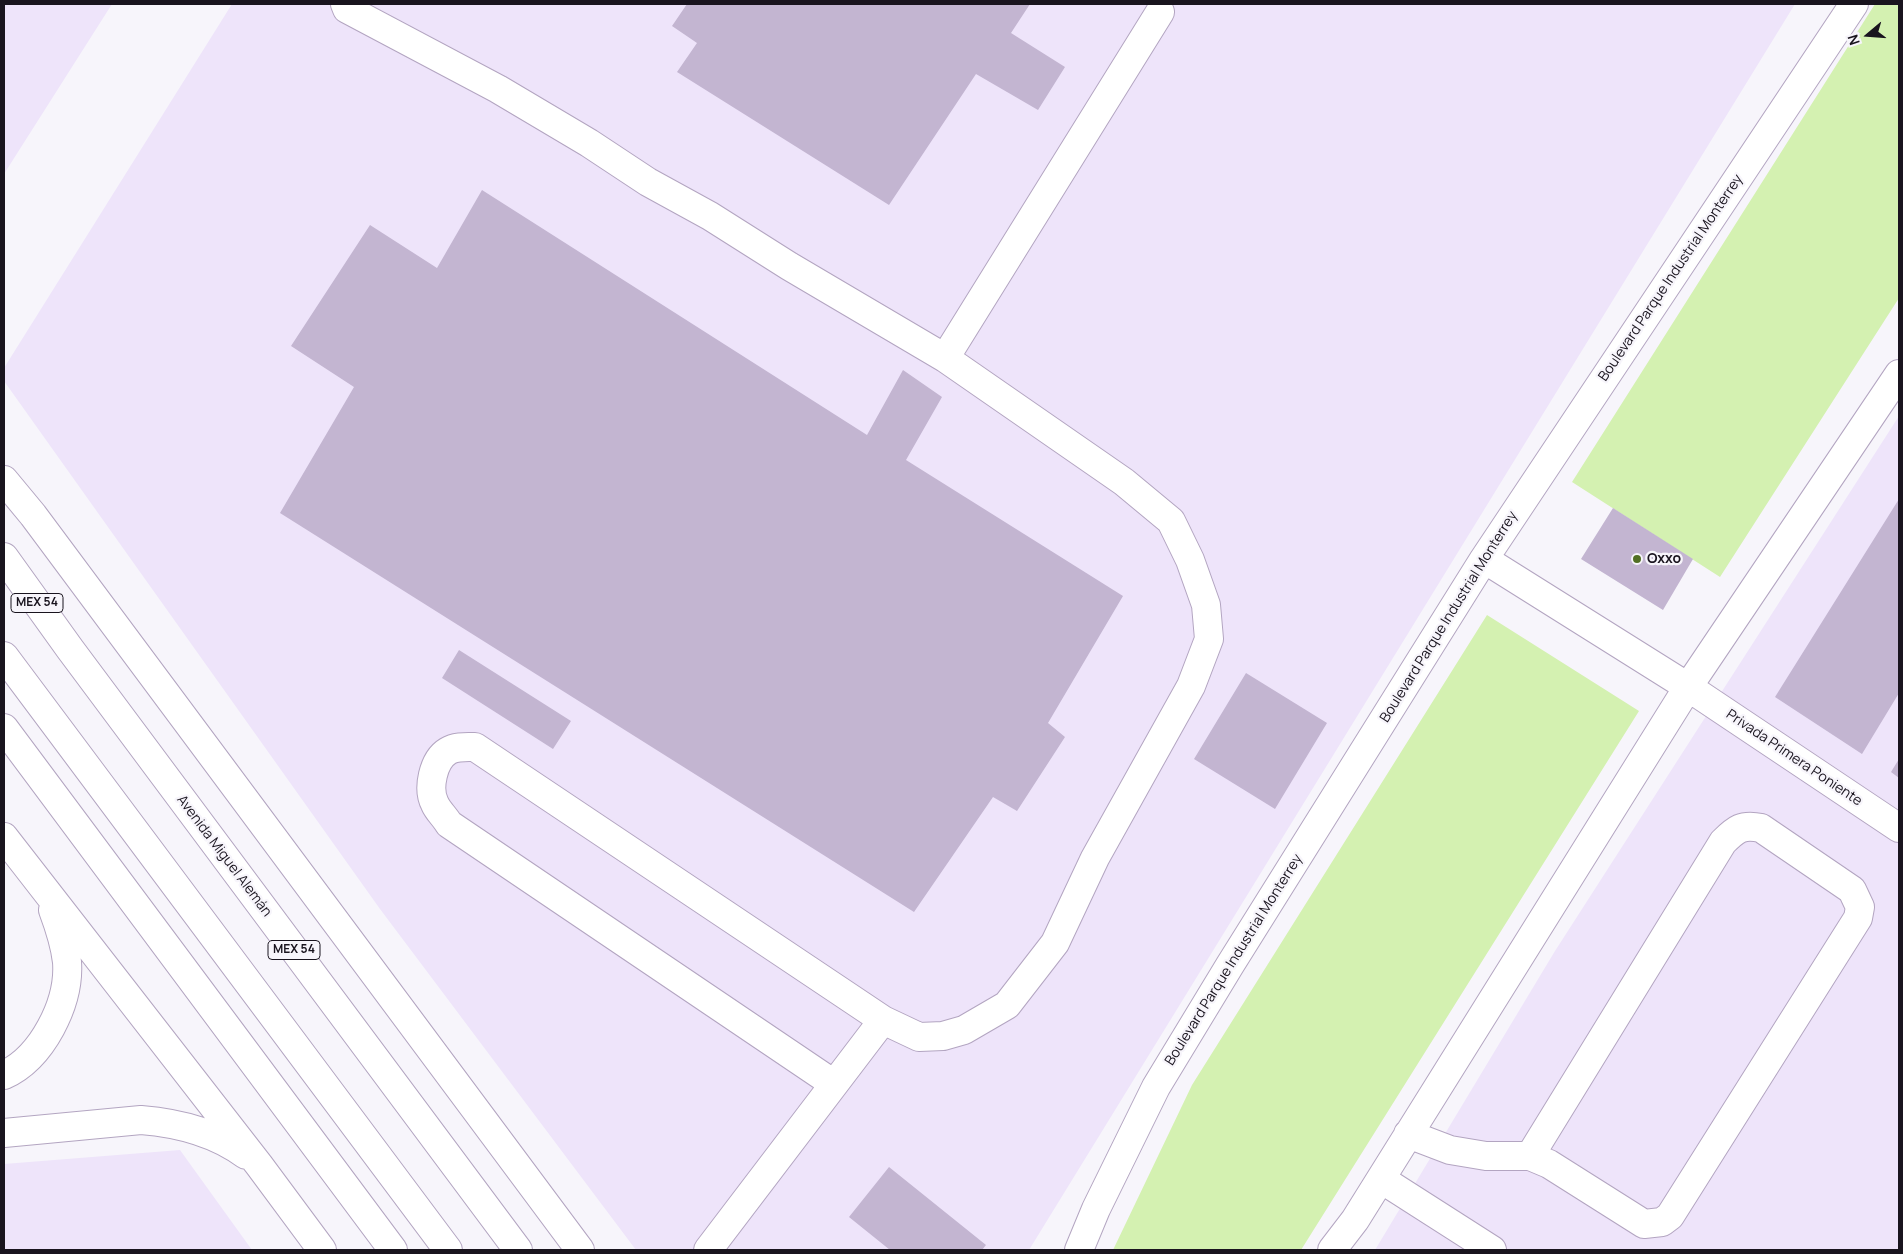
<!DOCTYPE html>
<html>
<head>
<meta charset="utf-8">
<style>
  body { margin:0 }
  #map { position:relative; width:1903px; height:1254px; overflow:hidden; background:#f7f5fb; font-family:Manrope,sans-serif }
  canvas { display:block }
  .frame { position:absolute; inset:0; border:5px solid #19141e; pointer-events:none }
  .north { position:absolute; left:1843px; top:10px; width:50px; height:50px; -webkit-text-stroke:4px #f7f5fb; paint-order:stroke; rotate:252deg; font-size:14px; font-weight:700; line-height:20px; text-align:center; color:#19141e }
  .north::after { content:''; display:block; margin:auto; width:18px; height:22px; background:#19141e; clip-path:polygon(50% 0,100% 100%,50% 72%,0 100%) }
</style>
</head>
<body>
<div id="map">
<canvas width="1903" height="1254"></canvas>
<div class="frame"></div>
<div class="north">N</div>
</div>
<script>
const g = document.querySelector('canvas').getContext('2d');
g.lineJoin = 'round';
function fill(path, color) {
  g.fillStyle = color;
  g.fill(path, 'evenodd');
}
function stroke(path, color, width, dash) {
  g.strokeStyle = color;
  g.lineWidth = width;
  g.lineCap = dash ? 'butt' : 'round';
  g.setLineDash(dash || []);
  g.stroke(path);
}
function label(font, color, halo, rows, align = 'center') {
  g.font = font + ' Manrope,sans-serif';
  g.lineWidth = 4.5;
  g.setLineDash([]);
  g.textBaseline = 'middle';
  g.strokeStyle = halo;
  g.fillStyle = color;
  for (const [text, x, y, turn = 0] of rows) {
    g.save();
    g.translate(x, y);
    g.rotate((+turn || 0) * Math.PI / 180);
    g.textAlign = isNaN(turn) ? turn : align;
    if (halo) g.strokeText(text, 0, 0);
    g.fillText(text, 0, 0);
    g.restore();
  }
}
fill(new Path2D(`
  M4 4H112L4 174Z
  M232 4H1795L1029 1250H636L380 909 4 381V368Z
  M1899 416V1250H1375L1555 951Z
  M180 1150 252 1250H4V1164Z`), '#eee4fa');
fill(new Path2D(`
  M1875 4H1899V298L1720 577 1572 482Z
  M1487 615 1639 711 1301 1250H1113L1192 1085Z`), '#d4f1b1');
fill(new Path2D(`
  M687 4H1030L1011 33 1065 67 1038 110 976 74 889 205 677 72 697 43 672 26Z
  M482 190 867 435 903 370 942 397 906 460 1123 596 1048 723 1065 737 1017 811 993 797 914 912 280 513 354 387 291 346 370 225 437 268Z
  M1899 499V693L1862 754 1775 697Z
  M1613 508 1693 559 1663 610 1581 559Z
  M459 650 571 721 553 749 442 678Z
  M1246 673 1327 723 1275 809 1194 759Z
  M1899 759V778L1891 772Z
  M889 1167 986 1245 982 1250H890L849 1217Z`), '#c3b5d1');
const minor = new Path2D(`
  M345 4 347 9 498 89 589 143 648 182 710 216 789 266 945 358
  M1484 559 1688 687 1899 828
  M4 837 259 1165 322 1250
  M883 1020 919 1037 943 1036 964 1030 1007 1005 1055 943 1095 858 1191 686 1209 639 1206 605 1190 560 1171 521 1124 482 945 358 1160 12
  M4 1075C42 1058 70 1003 67 962 65 944 59 926 53 910
  M4 1133 141 1120C179 1123 215 1132 246 1155
  M1408 1134 1450 1150 1486 1156H1530L1549 1164 1644 1224 1662 1222 1670 1216 1858 918 1860 907 1852 890 1761 828C1742 824 1736 829 1723 842L1530 1156
  M1381 1179 1492 1250
  M708 1250 883 1020 475 747C467 747 456 746 448 751 433 760 427 789 435 804 438 811 445 817 449 824L834 1084
  M1079 1250 1096 1209 1156 1087 1230 965 1484 559 1854 4
  M1332 1250 1355 1220 1688 687 1899 374`);
const highway = new Path2D(`
  M4 480 33 515 580 1250
  M4 557 70 649 518 1250
  M4 656 448 1250
  M4 728 393 1250`);
stroke(minor, '#b3a5c1', 30);
stroke(highway, '#b3a5c1', 30);
stroke(minor, '#fff', 28);
stroke(highway, '#fff', 28);
for (const [x, y, r, color] of [
  [1637,559,5,"#526f24"]
]) {
  const dot = new Path2D();
  dot.arc(x, y, r, 0, 2 * Math.PI);
  g.fillStyle = color;
  g.fill(dot);
  stroke(dot, '#f7f5fb', 2);
}
for (const [x, y, w] of [
  [37,603,52],
  [294,950,52]
]) {
  const box = new Path2D();
  box.roundRect(x - w / 2, y - 9.5, w, 19, 4);
  g.fillStyle = '#f7f5fb';
  g.fill(box);
  stroke(box, '#19141e', 1);
}
label('bold 12px', '#19141e', null, [
  ["MEX 54",37,603],
  ["MEX 54",294,950]
]);
label('14px', '#19141e', '#f7f5fb', [
  ["Boulevard Parque Industrial Monterrey",1671,278,-56],
  ["Boulevard Parque Industrial Monterrey",1449,617,-58],
  ["Privada Primera Poniente",1794,758,34],
  ["Avenida Miguel Alemán",224,856,53],
  ["Boulevard Parque Industrial Monterrey",1234,960,-58]
]);
label('bold 14px', '#19141e', '#f7f5fb', [
  ["Oxxo",1647,559]
], 'left');
</script>
</body>
</html>
